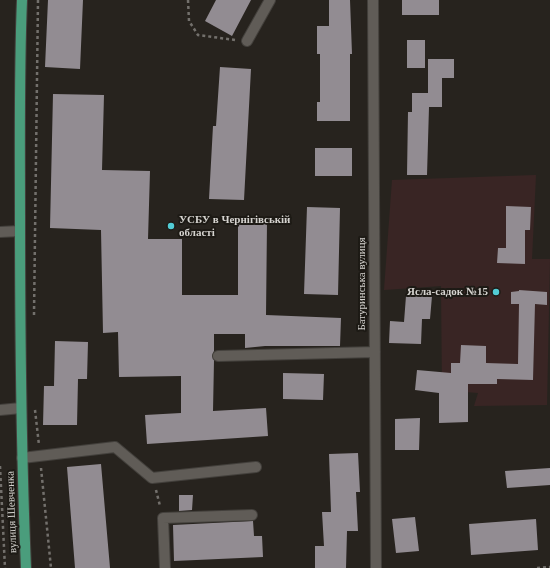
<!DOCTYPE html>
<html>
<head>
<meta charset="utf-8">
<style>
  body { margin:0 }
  canvas { display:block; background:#27231e }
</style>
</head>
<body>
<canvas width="550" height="568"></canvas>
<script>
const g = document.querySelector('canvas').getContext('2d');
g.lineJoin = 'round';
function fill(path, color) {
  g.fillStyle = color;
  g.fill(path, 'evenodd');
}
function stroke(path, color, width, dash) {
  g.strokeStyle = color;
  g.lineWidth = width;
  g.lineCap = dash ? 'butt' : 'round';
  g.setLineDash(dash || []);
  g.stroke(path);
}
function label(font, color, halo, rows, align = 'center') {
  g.font = font + ' Georgia,serif';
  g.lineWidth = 4;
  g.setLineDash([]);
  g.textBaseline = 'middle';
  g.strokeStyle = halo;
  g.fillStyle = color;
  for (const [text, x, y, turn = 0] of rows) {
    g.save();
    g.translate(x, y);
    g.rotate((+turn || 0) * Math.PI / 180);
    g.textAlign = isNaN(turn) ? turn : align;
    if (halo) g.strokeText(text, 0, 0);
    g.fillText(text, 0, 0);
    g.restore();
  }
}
fill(new Path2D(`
  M536 175 532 259H550L547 405 474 406 478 393 442 390 441 286 384 290 392 180Z`), '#392524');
fill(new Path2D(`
  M48 0H83L80 69 45 67Z
  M216 0H251L232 36 205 21Z
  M329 0H350L352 54H350V121H317V102H320V54H317V26H329Z
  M402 0H439V15H402Z
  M407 40H425V68H407Z
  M428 59H454V78H442V107H429L427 175H407L408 112H412V93H428Z
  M220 67 251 69 244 200 209 199 213 126H216Z
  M53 94 104 95 102 170 150 171 148 239H182V295H238V222H267L266 315 341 318 340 346H265L245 348V334H214V351L212 356 214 360 213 411 266 408 268 436 147 444 145 415 181 413V376L119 377 118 332 103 333 101 230 50 228Z
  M315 148H352V176H315Z
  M506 206 531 207 530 230H525V264L497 263 498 248H506Z
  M307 207 340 208 338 295 304 294Z
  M519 290 547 292V305L535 304 533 380 497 379V384H468V422L439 423V393L415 390 417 370 451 373V363H460L461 345 486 346V363L518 364 519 304H511V292L519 291Z
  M406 296H432L430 319H422L421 344 389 343 390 321 404 322Z
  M55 341 88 342 87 379H78L77 425H43L44 386H54Z
  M283 373 324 374 323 400 283 399Z
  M420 418 419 450H395V419Z
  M358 453 360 492H356L358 531H347L346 568H315V546H324L322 512H331L329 454Z
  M101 464 110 568H75L67 467Z
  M550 468V485L507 488 505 471Z
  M179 495H193L192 510 179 511Z
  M415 517 419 551 396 553 392 519Z
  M536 519 538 550 471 555 469 524Z
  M253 521 254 536H262L263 557 174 561 173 525Z`), '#928c92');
const minor = new Path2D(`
  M373 0 376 568
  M247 41 270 0
  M0 232 20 231
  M218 356 375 352
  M0 410 21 408
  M22 458 115 447 152 478 256 467
  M165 568 163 518 252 515`);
const major = new Path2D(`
  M22 0C19 71 20 143 20 215 20 332 21 450 26 568`);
stroke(minor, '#43403c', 12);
stroke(major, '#43403c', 12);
stroke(new Path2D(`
  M188 0 189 21 198 35 235 40
  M34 315 38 0
  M35 410 39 445
  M0 466 5 568
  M41 468 51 568
  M156 490 160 506
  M537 568 550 567`), '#73706c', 2.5, [3, 3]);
stroke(minor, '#605c57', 10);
stroke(major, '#4a9d7c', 10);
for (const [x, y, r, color] of [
  [171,226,4,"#52ccd5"],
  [496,292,4,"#52ccd5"]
]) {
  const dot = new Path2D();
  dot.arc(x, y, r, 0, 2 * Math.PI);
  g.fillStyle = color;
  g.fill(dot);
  stroke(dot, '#1d1a15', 1.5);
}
label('bold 11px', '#d6d4d0', '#1d1a15', [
  ["УСБУ в Чернігівській",179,220],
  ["області",179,233],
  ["Ясла-садок №15",488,292,"right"]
], 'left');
label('11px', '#d6d4d0', '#1d1a15', [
  ["Батуринська вулиця",362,284,-90],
  ["вулиця Шевченка",12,512,-92]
]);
</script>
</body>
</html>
